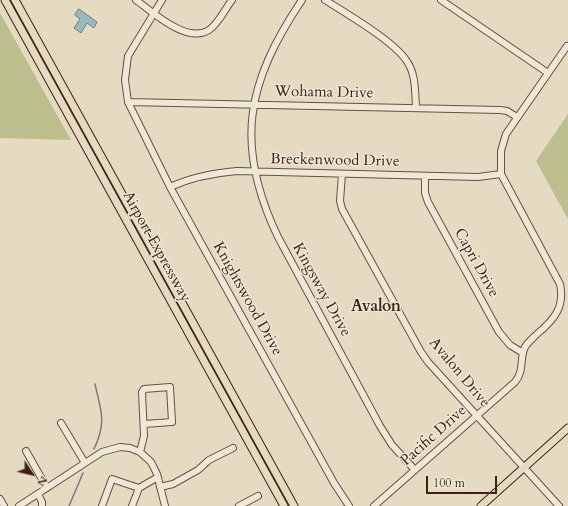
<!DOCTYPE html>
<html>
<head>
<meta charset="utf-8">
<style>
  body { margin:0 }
  #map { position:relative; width:568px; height:506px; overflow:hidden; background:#e5dbc2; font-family:Cardo,serif }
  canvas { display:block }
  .north { position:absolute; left:12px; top:454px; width:40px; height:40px; -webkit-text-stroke:3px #eee8d7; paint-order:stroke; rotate:125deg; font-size:11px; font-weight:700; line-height:16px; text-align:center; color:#3e2014 }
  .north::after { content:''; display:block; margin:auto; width:14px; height:18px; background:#3e2014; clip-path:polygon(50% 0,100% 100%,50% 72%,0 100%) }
  .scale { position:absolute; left:426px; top:476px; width:71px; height:18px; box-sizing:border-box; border:2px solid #3e2014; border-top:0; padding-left:5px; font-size:12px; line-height:14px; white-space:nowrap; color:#3e2014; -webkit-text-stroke:3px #eee8d7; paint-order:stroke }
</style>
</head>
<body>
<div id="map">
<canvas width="568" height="506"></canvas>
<div class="north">N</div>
<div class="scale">100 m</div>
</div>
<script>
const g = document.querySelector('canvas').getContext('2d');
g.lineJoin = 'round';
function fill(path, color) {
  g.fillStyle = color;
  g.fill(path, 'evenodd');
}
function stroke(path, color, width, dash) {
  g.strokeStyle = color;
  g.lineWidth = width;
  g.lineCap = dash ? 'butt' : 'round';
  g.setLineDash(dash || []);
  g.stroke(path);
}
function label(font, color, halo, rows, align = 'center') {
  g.font = font + ' Cardo,serif';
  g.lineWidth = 3;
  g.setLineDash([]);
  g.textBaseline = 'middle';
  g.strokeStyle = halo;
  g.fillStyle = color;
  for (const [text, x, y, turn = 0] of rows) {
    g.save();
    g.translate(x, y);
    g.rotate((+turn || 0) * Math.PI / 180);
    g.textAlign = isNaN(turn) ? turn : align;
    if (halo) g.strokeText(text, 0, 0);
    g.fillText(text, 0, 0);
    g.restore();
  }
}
fill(new Path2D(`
  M0 13 71 140 0 138Z
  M568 114V219L536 161Z`), '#bcbe8e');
const water = new Path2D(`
  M79 9 97 22 94 28 87 23 81 33 74 28 80 19 75 15Z`);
fill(water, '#99b9bd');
stroke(water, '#757c79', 1);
stroke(new Path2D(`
  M94 449C107 422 101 411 95 384
  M69 506 83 473`), '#757c79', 1.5);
const minor = new Path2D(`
  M136 0C154 13 187 44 209 30 219 23 225 9 232 0
  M162 0 128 56 125 80 128 102 170 187 334 483 349 506
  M302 0C246 83 234 145 278 237L380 426 392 445 415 470
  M325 0C347 14 392 40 406 60 416 73 415 92 416 108
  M441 0 548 73
  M128 102 500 110 507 111 517 117
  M342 174 340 201 342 209 421 352 428 362 559 506
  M425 176V193L428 202 499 332 510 345 523 353
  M170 187C192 177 213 173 237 171L478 177 501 174
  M61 423 85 463
  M26 451 47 488
  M140 452 144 436 142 392 144 389 170 387 172 422 144 424
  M160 487 173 484 198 470 209 460 233 448
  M38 494 42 502V506
  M0 499 4 506
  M19 506 102 452 120 447 130 448 140 452 151 462 157 474 165 506
  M102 506 112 479 139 488
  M132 506 139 488 158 477
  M239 506 258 496
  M374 506 515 382C525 370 519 359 525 347 528 342 533 338 537 334 554 320 565 307 560 284L501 174V151L506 134 567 46`);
const major = new Path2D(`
  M5 0 284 506
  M15 0 294 506
  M481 506 568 428`);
stroke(minor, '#684f40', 8);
stroke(major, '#3e2014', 9);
stroke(minor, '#eee8d7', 6);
stroke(major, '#e5dbc2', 7);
label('15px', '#3e2014', '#eee8d7', [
  ["Wohama Drive",324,93,1],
  ["Breckenwood Drive",335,161,1],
  ["Airport Expressway",156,247,61],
  ["Capri Drive",476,263,61],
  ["Kingsway Drive",321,290,61],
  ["Knightswood Drive",247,299,61],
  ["Avalon Drive",459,373,50],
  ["Pacific Drive",434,436,-42]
]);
label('bold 16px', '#3e2014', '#eee8d7', [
  ["Avalon",376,307]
]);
</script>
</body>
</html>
